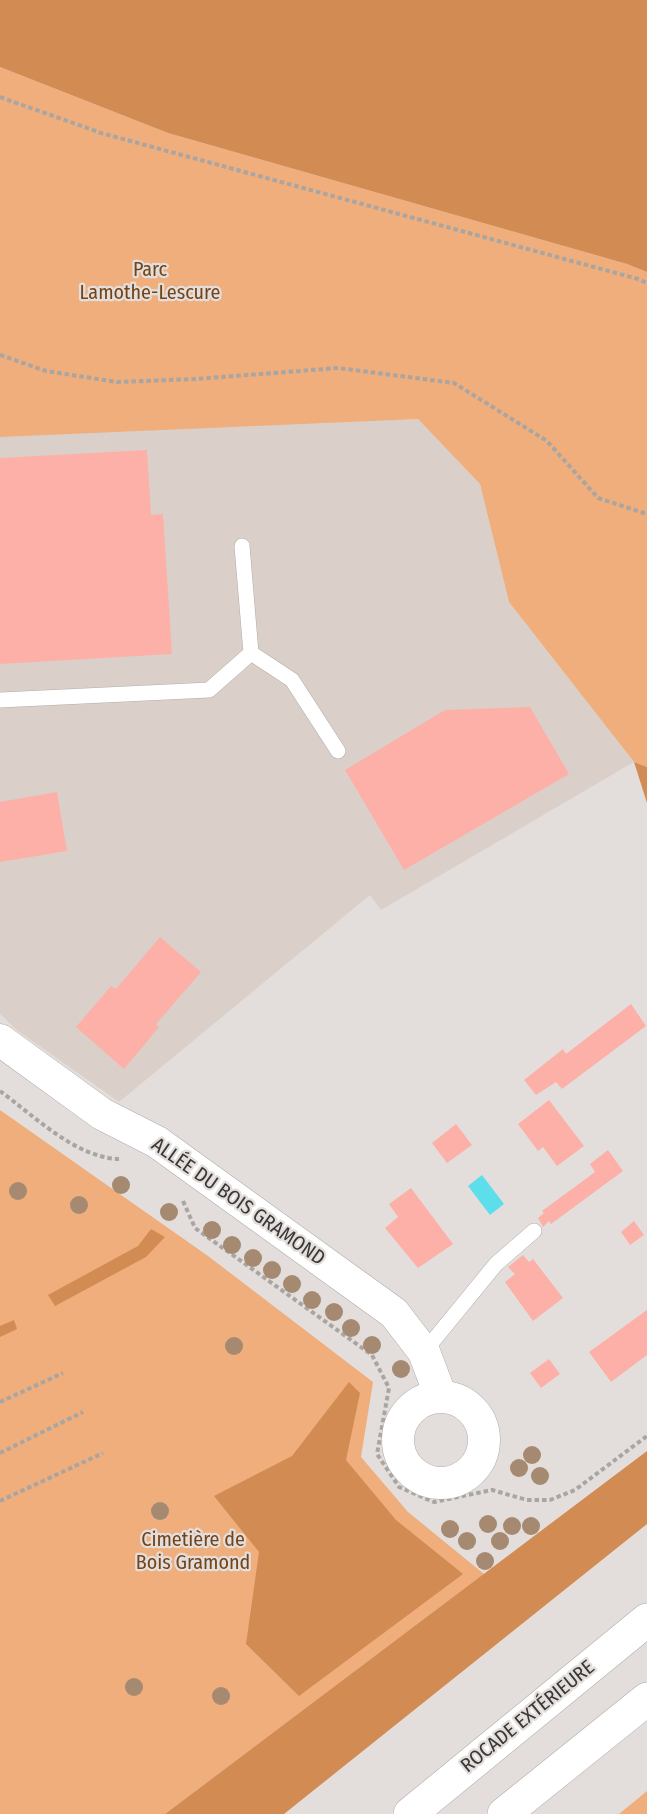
<!DOCTYPE html>
<html>
<head>
<meta charset="utf-8">
<style>
  body { margin:0 }
  canvas { display:block; background:#e3dedb }
</style>
</head>
<body>
<canvas width="647" height="1814"></canvas>
<script>
const g = document.querySelector('canvas').getContext('2d');
g.lineJoin = 'round';
function fill(path, color) {
  g.fillStyle = color;
  g.fill(path, 'evenodd');
}
function stroke(path, color, width, dash) {
  g.strokeStyle = color;
  g.lineWidth = width;
  g.lineCap = dash ? 'butt' : 'round';
  g.setLineDash(dash || []);
  g.stroke(path);
}
function label(font, color, halo, rows, align = 'center') {
  g.font = font + ' "Fira Sans Condensed",sans-serif';
  g.lineWidth = 4.5;
  g.setLineDash([]);
  g.textBaseline = 'middle';
  g.strokeStyle = halo;
  g.fillStyle = color;
  for (const [text, x, y, turn = 0] of rows) {
    g.save();
    g.translate(x, y);
    g.rotate((+turn || 0) * Math.PI / 180);
    g.textAlign = isNaN(turn) ? turn : align;
    if (halo) g.strokeText(text, 0, 0);
    g.fillText(text, 0, 0);
    g.restore();
  }
}
fill(new Path2D(`
  M418 419 480 484 509 602 634 762 381 910 370 895 119 1102 18 1031 0 1014V435Z`), '#dbd0c9');
fill(new Path2D(`
  M0 67 168 133 627 264 647 272V767L634 762 509 602 480 484 418 419 0 437Z
  M0 1110 208 1256 373 1382 361 1457 408 1512 484 1574 165 1814H0Z
  M647 1791V1814H619Z`), '#efae7c');
fill(new Path2D(`
  M0 0H647V272L627 264 168 133 0 67Z
  M634 762 647 767V803Z
  M151 1229 165 1237 146 1257 55 1306 48 1295 138 1246Z
  M14 1320 17 1329 0 1337V1326Z
  M349 1382 360 1393 346 1460 396 1520 463 1574 299 1696 246 1644 259 1552 214 1496 292 1456Z
  M647 1451V1524L284 1814H165Z`), '#d28b52');
fill(new Path2D(`
  M482 1175 504 1204 490 1215 468 1186Z`), '#5cdeeb');
fill(new Path2D(`
  M147 450 151 515 163 514 172 654 0 664V458Z
  M530 707 569 774 404 870 345 770 445 710Z
  M57 792 67 851 0 862V802Z
  M160 937 201 972 156 1024 159 1027 124 1069 76 1027 111 986 116 989Z
  M631 1004 646 1026 562 1089 556 1082 536 1095 524 1080 563 1049 566 1054Z
  M549 1100 584 1146 557 1166 543 1147 538 1151 518 1124Z
  M456 1124 472 1145 447 1163 432 1143Z
  M608 1150 623 1171 551 1224 549 1221 543 1227 538 1218 544 1213 542 1211 595 1172 590 1164Z
  M411 1188 453 1244 418 1268 385 1228 398 1217 389 1204Z
  M634 1221 644 1235 630 1245 621 1232Z
  M523 1255 529 1262 533 1259 563 1298 533 1321 505 1282 515 1274 508 1267Z
  M647 1310V1355L611 1382 589 1352Z
  M549 1359 560 1374 541 1388 530 1373Z`), '#fdb0a7');
const lane = new Path2D(`
  M251 653 292 680 338 751
  M0 700 209 690 251 653 242 546
  M424 1352 496 1264 534 1231`);
const street = new Path2D(`
  M0 1040 102 1114 157 1142 394 1313 424 1352 441 1397
  M398 1440a43 43 0 1 1 86 0a43 43 0 1 1-86 0Z`);
const highway = new Path2D(`
  M410 1814 647 1620
  M504 1814 647 1699`);
stroke(lane, '#afaba8', 16);
stroke(street, '#afaba8', 33);
stroke(highway, '#afaba8', 34);
stroke(new Path2D(`
  M0 97 101 133 638 279 647 283
  M0 355 46 371 117 382 196 379 338 368 454 383 547 441 598 498 647 514
  M0 1091C33 1115 76 1158 119 1159
  M183 1201 195 1228 372 1355 389 1388 377 1454 399 1487 434 1502 492 1490 527 1500H550L575 1490 647 1436
  M0 1402 63 1373
  M0 1453 83 1412
  M0 1501 103 1453`), '#a9a5a3', 4, [4.5, 3]);
stroke(lane, '#fff', 15);
stroke(street, '#fff', 32);
stroke(highway, '#fff', 33);
g.fillStyle = '#a58970';
for (const [x, y] of [
  [121,1185],
  [18,1191],
  [79,1205],
  [169,1212],
  [212,1230],
  [232,1245],
  [253,1258],
  [272,1270],
  [292,1284],
  [312,1300],
  [334,1312],
  [351,1328],
  [372,1345],
  [234,1346],
  [401,1369],
  [532,1455],
  [519,1468],
  [540,1476],
  [160,1511],
  [488,1524],
  [512,1526],
  [531,1526],
  [450,1529],
  [467,1541],
  [500,1541],
  [485,1561],
  [134,1687],
  [221,1696]
]) {
  g.beginPath();
  g.arc(x, y, 9, 0, 2 * Math.PI);
  g.fill();
}
label('20px', '#734319', '#e3dedb', [
  ["Parc",150,270],
  ["Lamothe-Lescure",150,293],
  ["Cimetière de",193,1540],
  ["Bois Gramond",193,1563]
]);
label('20px', '#393836', '#e3dedb', [
  ["ALLÉE DU BOIS GRAMOND",238,1202,35],
  ["ROCADE EXTÉRIEURE",528,1717,-39]
]);
</script>
</body>
</html>
